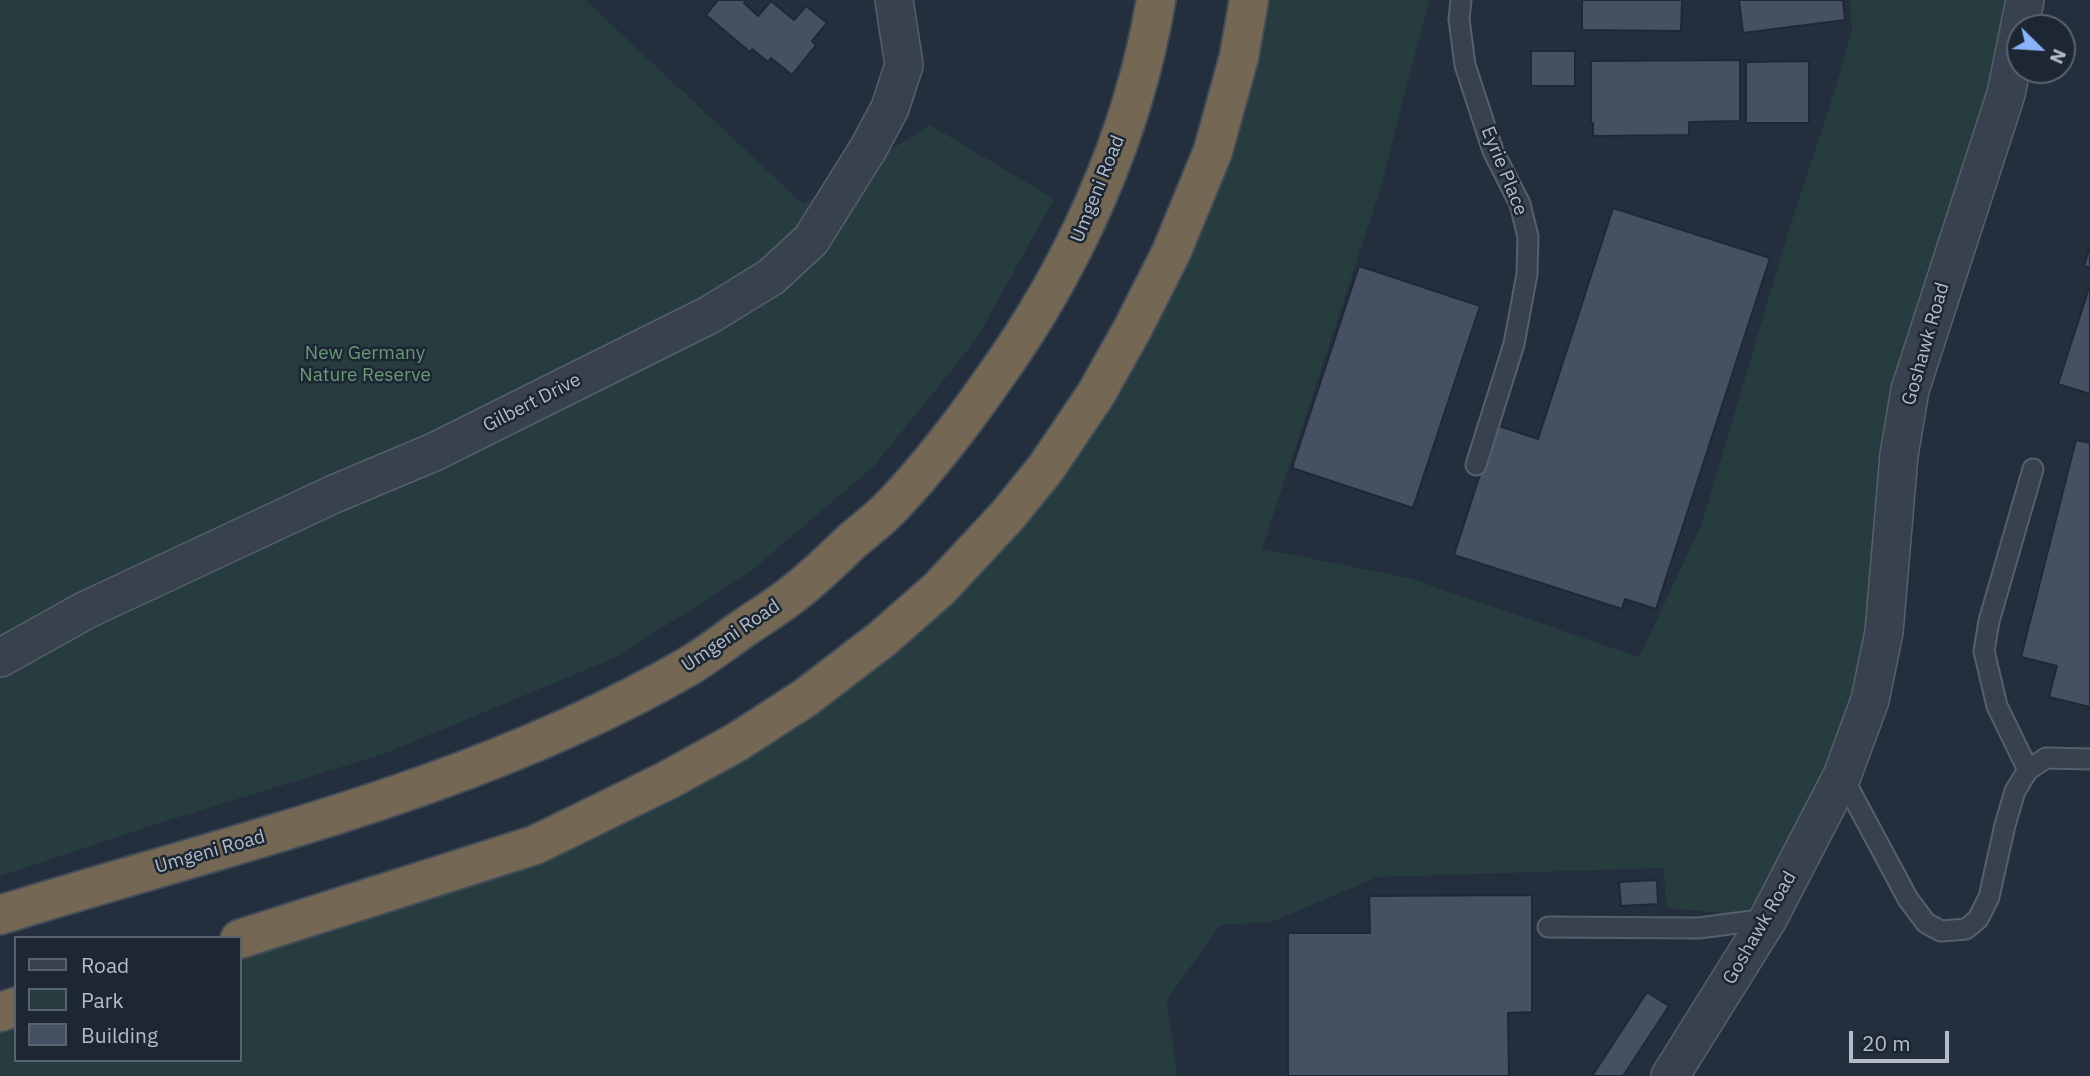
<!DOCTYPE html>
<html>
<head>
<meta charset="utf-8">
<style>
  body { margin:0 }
  #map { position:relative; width:2090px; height:1076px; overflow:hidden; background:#242f3e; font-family:"IBM Plex Sans",sans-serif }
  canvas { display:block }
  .legend { position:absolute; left:14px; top:936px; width:228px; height:126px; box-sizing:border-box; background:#1d2633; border:2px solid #59626f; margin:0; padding:9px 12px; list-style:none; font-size:21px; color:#b4bcc9 }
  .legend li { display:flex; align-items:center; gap:14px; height:35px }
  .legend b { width:35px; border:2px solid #59626f }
  .north { position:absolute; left:2006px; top:14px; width:70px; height:70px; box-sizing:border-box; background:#1d2633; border:2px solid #59626f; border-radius:50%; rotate:114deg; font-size:19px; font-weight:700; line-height:28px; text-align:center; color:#b4bcc9 }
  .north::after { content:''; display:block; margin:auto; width:24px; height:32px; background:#8ab4f8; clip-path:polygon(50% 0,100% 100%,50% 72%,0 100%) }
  .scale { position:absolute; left:1849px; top:1031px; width:100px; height:32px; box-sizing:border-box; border:4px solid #b4bcc9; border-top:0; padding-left:9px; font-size:21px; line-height:24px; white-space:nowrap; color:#b4bcc9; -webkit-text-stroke:5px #1d2633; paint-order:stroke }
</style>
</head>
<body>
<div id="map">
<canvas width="2090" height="1076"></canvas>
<ul class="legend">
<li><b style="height:9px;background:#38414e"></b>Road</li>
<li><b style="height:19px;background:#263c3f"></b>Park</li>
<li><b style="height:19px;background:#455162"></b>Building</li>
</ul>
<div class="north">N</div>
<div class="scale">20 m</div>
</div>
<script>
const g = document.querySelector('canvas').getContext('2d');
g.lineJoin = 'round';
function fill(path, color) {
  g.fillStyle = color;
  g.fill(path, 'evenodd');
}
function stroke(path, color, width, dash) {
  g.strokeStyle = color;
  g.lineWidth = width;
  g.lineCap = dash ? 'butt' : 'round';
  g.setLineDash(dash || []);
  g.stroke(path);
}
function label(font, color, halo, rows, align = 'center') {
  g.font = font + ' "IBM Plex Sans",sans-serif';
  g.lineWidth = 5;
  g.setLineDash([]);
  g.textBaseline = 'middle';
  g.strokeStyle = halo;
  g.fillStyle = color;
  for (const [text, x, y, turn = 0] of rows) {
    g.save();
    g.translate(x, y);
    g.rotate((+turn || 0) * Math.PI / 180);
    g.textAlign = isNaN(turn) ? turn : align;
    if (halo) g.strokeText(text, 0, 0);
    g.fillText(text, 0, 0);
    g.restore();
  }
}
fill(new Path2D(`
  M0 0H585L803 204 930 125 1054 199 976 340 873 467 746 575 614 658 384 754 166 821 0 876Z
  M1252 0H1429L1380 190 1262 549 1409 578 1639 657 1701 526 1789 230 1838 80 1852 29 1850 0H2023L1952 245 1879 635 1767 917 1667 908 1663 868 1378 877 1271 922 1220 925 1167 1000 1177 1076H0V1020L16 1015V1060H240V944L543 847 884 642 1100 395Z`), '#263c3f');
const building = new Path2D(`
  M718 0H746L744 3 758 16 771 1 794 20 806 6 827 23 812 41 816 45 792 75 771 58 768 62 752 49 750 52 706 15Z
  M1582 0H1682L1681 31 1582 30Z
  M1739 0H1843L1845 20 1743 33Z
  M1531 51H1575V86H1531Z
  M1740 60V121L1689 122V135L1593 136V123H1591V61Z
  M1809 61V123H1746V62Z
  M1613 208 1770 258 1656 609 1625 599 1622 609 1454 555 1496 425 1538 439Z
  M2090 246V268L2084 266Z
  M1359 266 1480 306 1413 508 1292 468Z
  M2090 285V394L2058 384Z
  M2076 440 2090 443V707L2049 697 2057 666 2021 657Z
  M1657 880 1658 904 1621 906 1619 882Z
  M1532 895V1012L1508 1013 1509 1076H1288V933H1370L1369 896Z
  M1647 992 1669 1006 1623 1076H1592Z`);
fill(building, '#455162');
stroke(building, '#1f2835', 2);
const lane = new Path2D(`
  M1461 0 1459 19 1465 65 1493 151 1520 204 1528 237 1527 274 1514 344 1476 465
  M2028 770 1997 706 1984 651 1989 621 2033 469
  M1842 776 1908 899 1926 923 1941 931 1966 929 1978 919 1989 897 2005 825 2015 791 2028 770 2046 758 2090 759
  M1548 927 1699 928 1767 919`);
const street = new Path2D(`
  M0 658 86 610 334 494 434 452 709 315 771 277 811 240 868 149 890 108 904 65 894 0
  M1670 1076 1768 919 1842 776 1870 700 1884 632 1899 455 1910 390 2006 94 2025 0`);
const highway = new Path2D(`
  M0 915C232 843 477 789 689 666 707 655 724 642 741 630 758 618 777 607 793 594 814 578 833 559 852 541 866 529 881 518 893 505 930 466 962 424 992 381 1073 269 1133 137 1156 0
  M240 939 535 845 668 780 737 742 805 698 882 639 939 589 1008 515 1046 468 1096 394 1133 328 1171 253 1213 151 1239 57 1249 0
  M0 1012 16 1007`);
stroke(lane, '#565f6c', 23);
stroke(street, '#565f6c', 40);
stroke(highway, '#434c59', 42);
stroke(lane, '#38414e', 19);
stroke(street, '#38414e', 37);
stroke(highway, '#746855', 38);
label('19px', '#b4bcc9', '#1d2633', [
  ["Eyrie Place",1504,171,68],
  ["Umgeni Road",1098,189,-68],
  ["Goshawk Road",1926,344,-74],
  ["Gilbert Drive",532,403,-27],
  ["Umgeni Road",731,636,-34],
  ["Umgeni Road",210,852,-16],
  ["Goshawk Road",1760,928,-60]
]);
label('19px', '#6b9a76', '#1d2633', [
  ["New Germany",365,354],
  ["Nature Reserve",365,376]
]);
</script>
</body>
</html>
